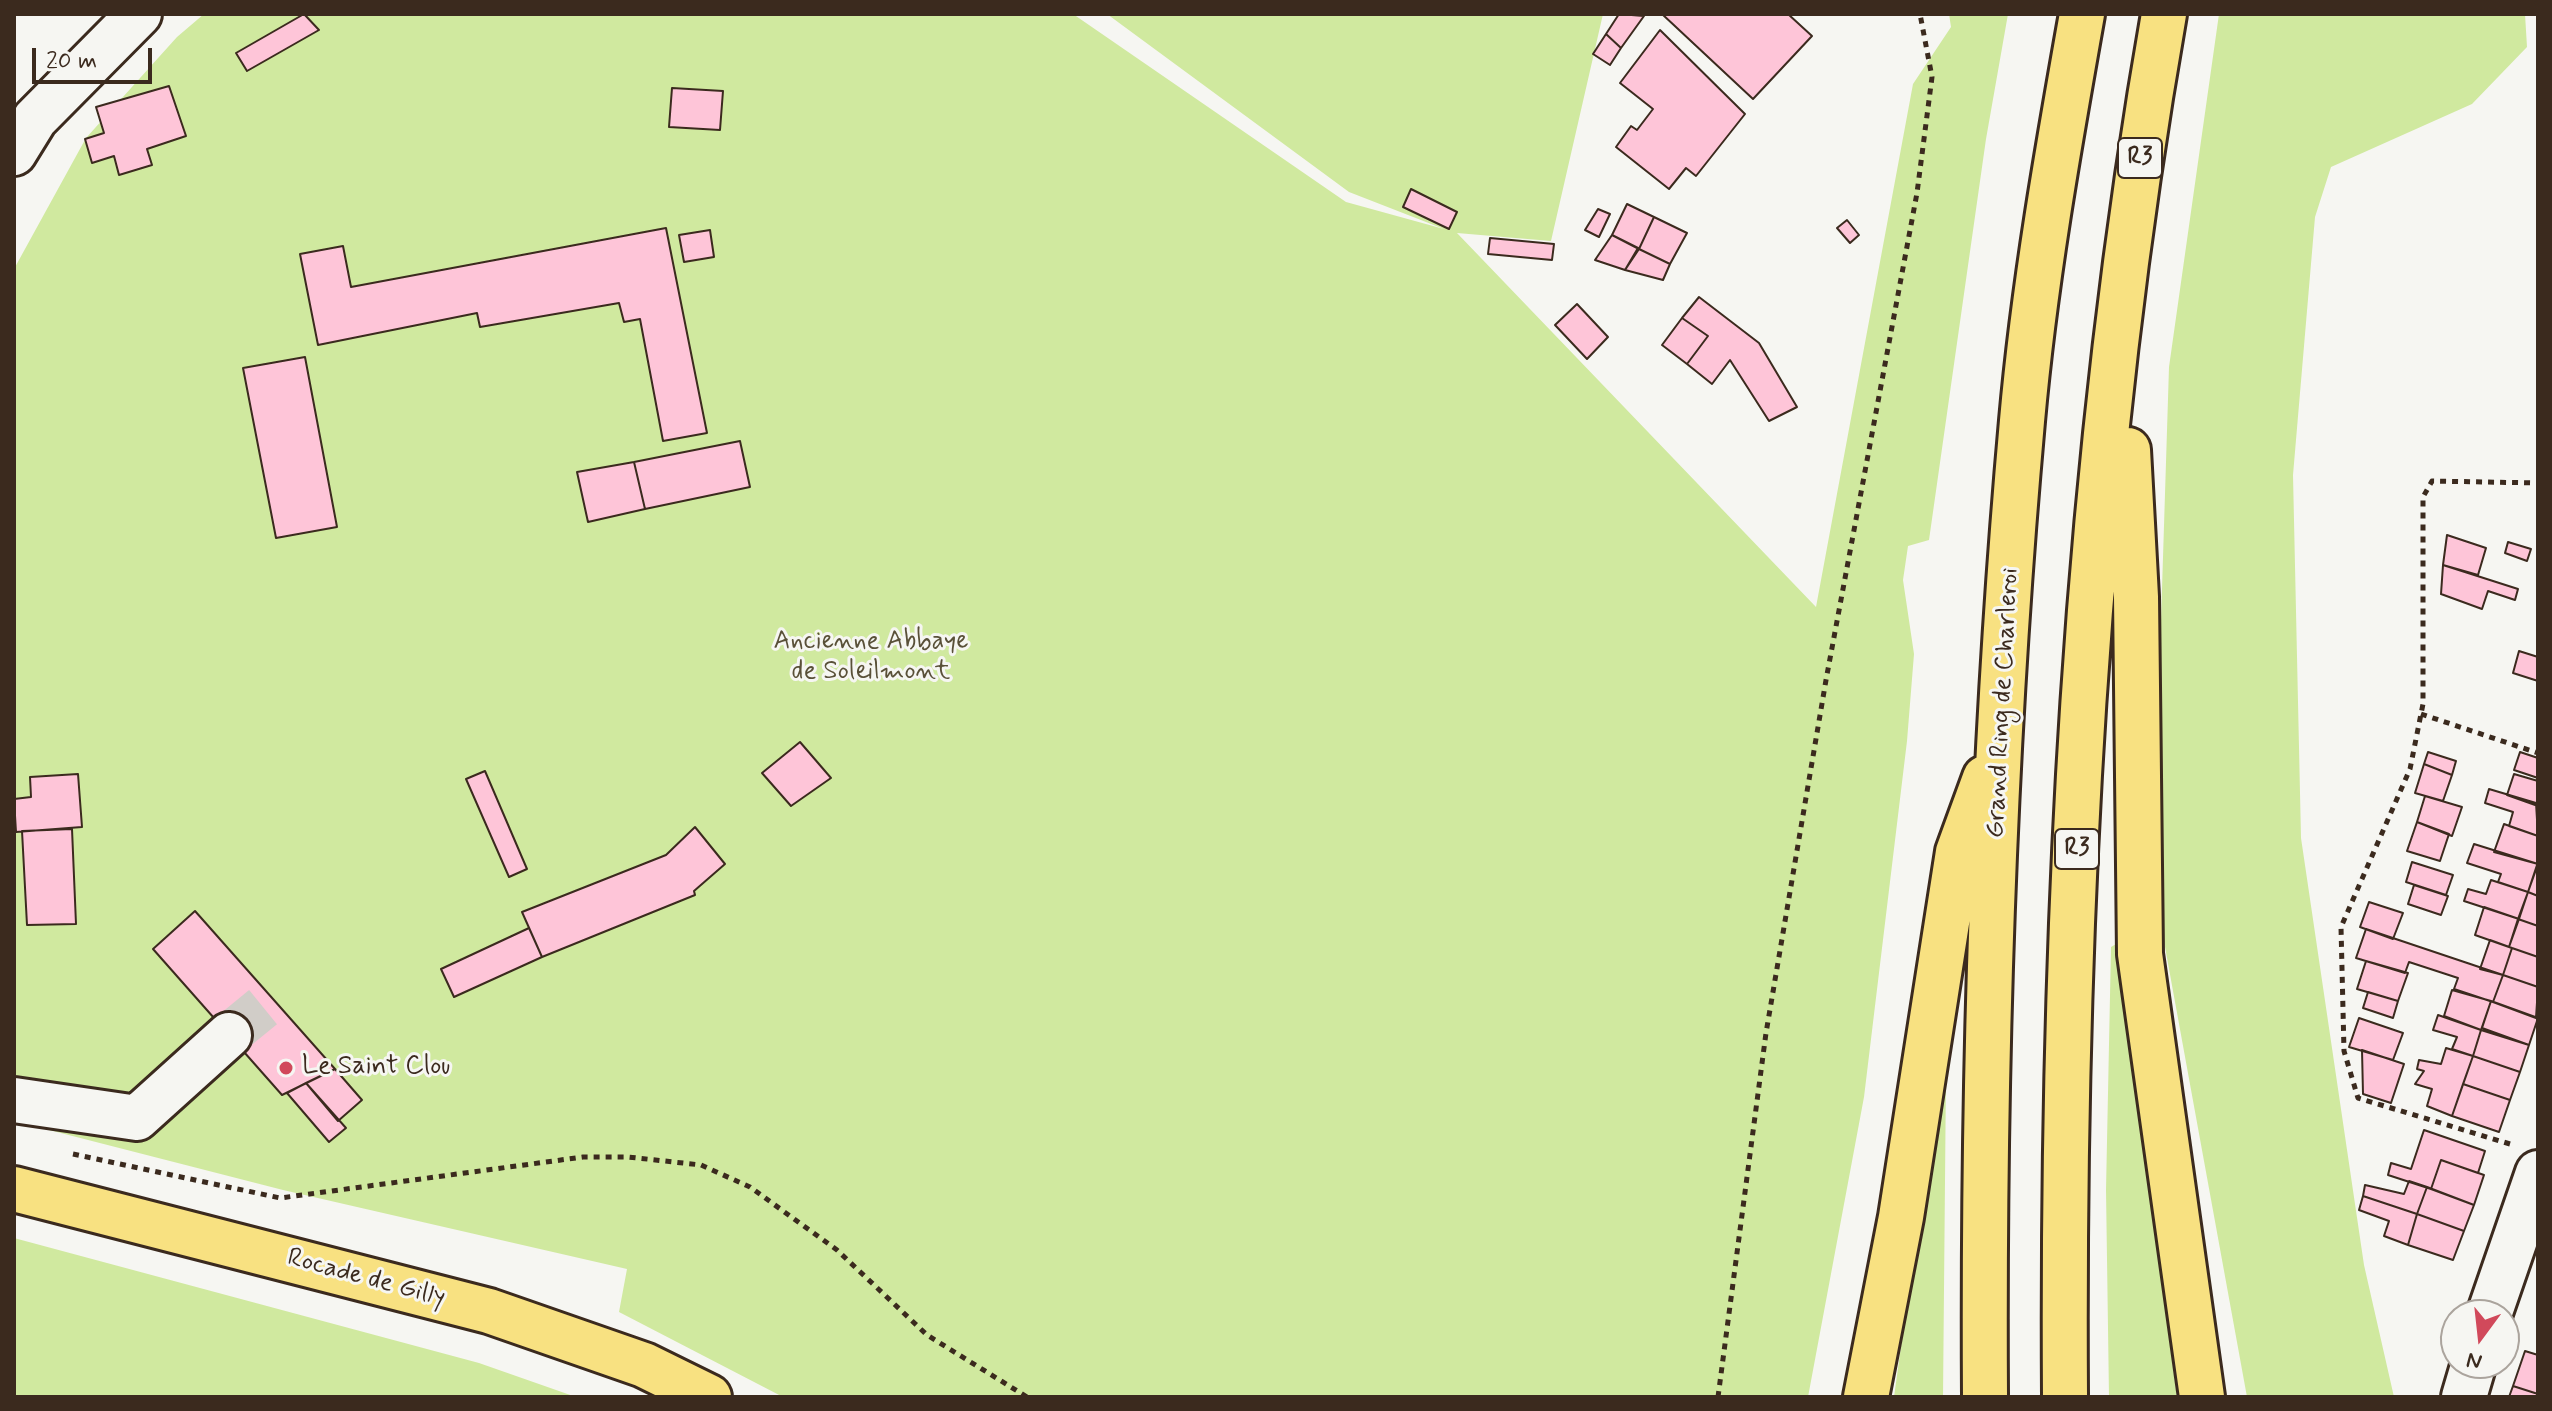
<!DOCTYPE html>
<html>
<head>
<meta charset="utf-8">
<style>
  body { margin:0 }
  #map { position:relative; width:2552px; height:1411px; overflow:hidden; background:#f6f6f2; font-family:Mynerve,sans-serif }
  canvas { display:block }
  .frame { position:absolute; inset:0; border:16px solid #3b2a1e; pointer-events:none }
  .north { position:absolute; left:2440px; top:1299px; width:80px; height:80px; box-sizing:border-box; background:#f6f6f2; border:2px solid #aba49d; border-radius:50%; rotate:195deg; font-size:22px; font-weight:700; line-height:32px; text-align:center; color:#3b2a1e }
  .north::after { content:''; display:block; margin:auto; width:28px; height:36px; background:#d1495b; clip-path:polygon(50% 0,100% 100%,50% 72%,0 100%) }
  .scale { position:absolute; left:32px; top:48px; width:120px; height:36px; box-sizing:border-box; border:4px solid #3b2a1e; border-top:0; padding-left:10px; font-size:24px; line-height:28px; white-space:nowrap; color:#3b2a1e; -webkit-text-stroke:6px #f6f6f2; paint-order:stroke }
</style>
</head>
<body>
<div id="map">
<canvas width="2552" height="1411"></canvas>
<div class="frame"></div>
<div class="north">N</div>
<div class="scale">20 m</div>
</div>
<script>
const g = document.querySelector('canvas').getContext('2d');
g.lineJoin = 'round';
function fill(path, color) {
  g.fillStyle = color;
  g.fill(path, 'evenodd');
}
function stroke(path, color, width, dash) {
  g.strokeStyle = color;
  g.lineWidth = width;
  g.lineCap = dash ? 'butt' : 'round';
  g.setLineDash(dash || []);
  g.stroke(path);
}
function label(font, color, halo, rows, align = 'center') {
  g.font = font + ' Mynerve,sans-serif';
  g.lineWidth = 6;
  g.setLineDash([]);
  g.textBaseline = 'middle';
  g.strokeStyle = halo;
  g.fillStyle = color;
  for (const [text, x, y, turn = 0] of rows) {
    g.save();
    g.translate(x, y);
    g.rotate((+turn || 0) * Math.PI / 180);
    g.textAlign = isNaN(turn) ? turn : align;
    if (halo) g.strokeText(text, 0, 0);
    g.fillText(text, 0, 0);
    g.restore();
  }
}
fill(new Path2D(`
  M204 14H1073L1346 202 1444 229 1349 192 1107 14H1603L1551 241 1457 233 1816 607 1913 84 1951 27 1949 14H2008L1986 139 1929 540 1908 546 1903 580 1914 654 1907 741 1864 1097 1808 1397H783L619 1312 627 1269 283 1190 14 1121V269L86 138 177 37Z
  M2219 14H2525L2527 47 2472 104 2331 167 2315 217 2293 475 2301 838 2364 1265 2394 1397H2247L2163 936 2159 684 2169 367Z
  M2116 944 2177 1397H2109L2106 1190 2111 947Z
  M1939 1072 1946 1073 1943 1397H1894Z
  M14 1238 479 1363 576 1397H14Z`), '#d0e99f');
const building = new Path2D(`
  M304 14 319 30 247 71 236 53Z
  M1619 14 1644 16 1621 48 1606 34Z
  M1662 14H1788L1812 36 1753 99Z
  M1660 30 1745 114 1696 176 1686 168 1669 189 1616 147 1631 126 1637 130 1653 109 1620 83Z
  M1606 34 1621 48 1610 65 1593 54Z
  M169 86 186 136 147 149 152 165 119 175 114 156 92 163 85 139 104 133 96 107Z
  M672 88 723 91 720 130 669 127Z
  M1411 189 1457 212 1449 229 1403 207Z
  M1627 204 1654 217 1639 249 1612 235Z
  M1598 209 1610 214 1599 237 1585 230Z
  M1654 217 1687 233 1670 264 1639 249Z
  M1847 220 1859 235 1850 243 1837 228Z
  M666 228 707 433 663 441 640 319 624 322 619 303 480 327 477 313 318 345 300 254 343 246 351 287Z
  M710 230 714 257 684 262 679 235Z
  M1612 235 1638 248 1625 270 1595 260Z
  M1490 238 1554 244 1552 260 1488 254Z
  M1639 249 1670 264 1663 280 1625 270Z
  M1699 297 1759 343 1797 407 1769 421 1730 360 1712 384 1687 364 1708 336 1682 318Z
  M1577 304 1608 337 1587 359 1555 325Z
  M1682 318 1708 336 1687 364 1662 345Z
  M305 357 337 527 276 538 243 368Z
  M740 441 750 487 645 509 634 462Z
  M634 462 645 509 588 522 577 472Z
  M2447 535 2486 548 2478 575 2443 565Z
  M2508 542 2531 549 2527 561 2505 553Z
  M2443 565 2518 589 2515 600 2488 591 2482 609 2441 594Z
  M2519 651 2538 657V681L2513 673Z
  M800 742 831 778 791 806 762 773Z
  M2428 752 2456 761 2452 775 2424 764Z
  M2520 752 2538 758V778L2514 770Z
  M2424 764 2452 775 2443 801 2415 793Z
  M485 771 527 869 509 877 466 779Z
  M78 774 82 827 16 832 14 799 31 797 30 777Z
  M2514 774 2538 781V806L2507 795Z
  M2489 789 2536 803 2538 836 2509 826 2513 812 2485 803Z
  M2425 796 2462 807 2452 836 2417 822Z
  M2417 822 2449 834 2440 861 2407 851Z
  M2504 824 2538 836V864L2494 852Z
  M695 827 725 864 694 891 695 895 542 957 522 912 666 855Z
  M72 829 76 924 27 925 22 831Z
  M2474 844 2538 864 2528 892 2498 882 2501 874 2467 863Z
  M2412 862 2453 875 2446 895 2406 882Z
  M2537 865H2538V896L2528 892Z
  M2491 880 2528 892 2519 919 2464 901 2468 889 2486 894Z
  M2414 885 2448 896 2441 915 2408 904Z
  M2528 892 2538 896V926L2518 919Z
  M2369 902 2403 913 2393 939 2360 927Z
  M2484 907 2519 919 2509 947 2475 935Z
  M195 911 273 999 335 1069 282 1095 229 1035 153 949Z
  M2518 919 2538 926V957L2509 947Z
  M529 928 542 957 454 997 441 969Z
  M2366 929 2503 975 2493 1002 2454 989 2458 978 2409 962 2405 973 2356 958Z
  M2490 940 2512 948 2503 975 2480 969Z
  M2512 948 2538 957V987L2503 975Z
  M2366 961 2408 973 2398 1001 2357 989Z
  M2503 975 2538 987 2536 1018 2493 1002Z
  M2452 990 2491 1001 2481 1030 2444 1016Z
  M2368 992 2398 1001 2393 1018 2363 1008Z
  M2491 1001 2538 1018 2529 1045 2482 1028Z
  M2438 1015 2481 1030 2473 1056 2452 1049 2457 1037 2433 1030Z
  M2359 1018 2403 1033 2393 1060 2349 1047Z
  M2481 1030 2529 1045 2520 1072 2473 1056Z
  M2446 1048 2473 1056 2452 1116 2427 1106 2432 1089 2415 1084 2424 1071 2417 1069 2419 1060 2441 1064Z
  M2362 1050 2404 1064 2391 1103 2363 1094Z
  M2473 1056 2520 1072 2510 1100 2463 1084Z
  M335 1069 362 1100 338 1121 306 1083Z
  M306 1083 346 1128 329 1142 287 1093Z
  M2463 1084 2510 1100 2499 1132 2452 1116Z
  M2424 1130 2485 1151 2478 1173 2441 1160 2431 1189 2388 1175 2391 1163 2411 1169Z
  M2441 1160 2484 1175 2474 1205 2431 1189Z
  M2409 1181 2427 1187 2417 1214 2363 1196 2365 1185 2404 1194Z
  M2427 1187 2474 1205 2464 1231 2417 1214Z
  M2363 1196 2417 1214 2408 1245 2384 1236 2389 1221 2359 1210Z
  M2417 1214 2464 1231 2453 1260 2408 1245Z
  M2525 1351 2538 1355V1394L2513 1386Z
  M2513 1386 2538 1394V1397H2509Z`);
fill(building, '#fec5d8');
stroke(building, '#3b2a1e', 2);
stroke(new Path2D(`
  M229 1035 273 999`), '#d1cdc8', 44, [44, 22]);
const minor = new Path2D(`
  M14 153 35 119 139 14
  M14 1100 137 1118 229 1035
  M2489 1315 2538 1173
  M2464 1397 2474 1363`);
const major = new Path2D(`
  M14 1189 489 1311 644 1365 709 1397`);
const highway = new Path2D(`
  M2128 450 2136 597 2140 954 2202 1397
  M1866 1397 1901 1217 1958 852 1985 778
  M1985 1397C1983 1072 1993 745 2022 421 2034 285 2058 149 2082 14
  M2065 1397C2062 935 2084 469 2164 14`);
stroke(minor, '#3b2a1e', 50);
stroke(major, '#3b2a1e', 50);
stroke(highway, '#3b2a1e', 50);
stroke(new Path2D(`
  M2421 714 2538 753
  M2510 1144 2358 1098 2344 1051 2341 927 2410 769 2423 704V497L2432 481 2538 483
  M73 1154 280 1198 583 1157H628L701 1165 750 1187 837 1250 927 1335 1027 1397
  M1718 1397 1766 1033 1826 680 1917 193 1932 77 1920 14`), '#3b2a1e', 5, [6, 6]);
stroke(minor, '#f6f6f2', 44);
stroke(major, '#f8e181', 44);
stroke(highway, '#f8e181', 44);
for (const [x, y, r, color] of [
  [286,1068,8,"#d1495b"]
]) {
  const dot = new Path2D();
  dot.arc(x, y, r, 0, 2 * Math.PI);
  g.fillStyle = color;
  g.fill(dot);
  stroke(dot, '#f6f6f2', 3);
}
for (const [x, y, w] of [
  [2140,158,44],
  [2077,849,44]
]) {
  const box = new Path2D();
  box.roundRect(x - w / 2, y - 20, w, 40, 6);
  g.fillStyle = '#f6f6f2';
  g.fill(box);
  stroke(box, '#3b2a1e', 2);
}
label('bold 24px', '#3b2a1e', null, [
  ["R3",2140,158],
  ["R3",2077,849]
]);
label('26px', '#595038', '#f6f6f2', [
  ["Ancienne Abbaye",871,643],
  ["de Soleilmont",871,673]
]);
label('26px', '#3b2a1e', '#f6f6f2', [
  ["Grand Ring de Charleroi",2004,703,-87],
  ["Rocade de Gilly",366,1279,15]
]);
label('26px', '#3b2a1e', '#f6f6f2', [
  ["Le Saint Clou",302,1068]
], 'left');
</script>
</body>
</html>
